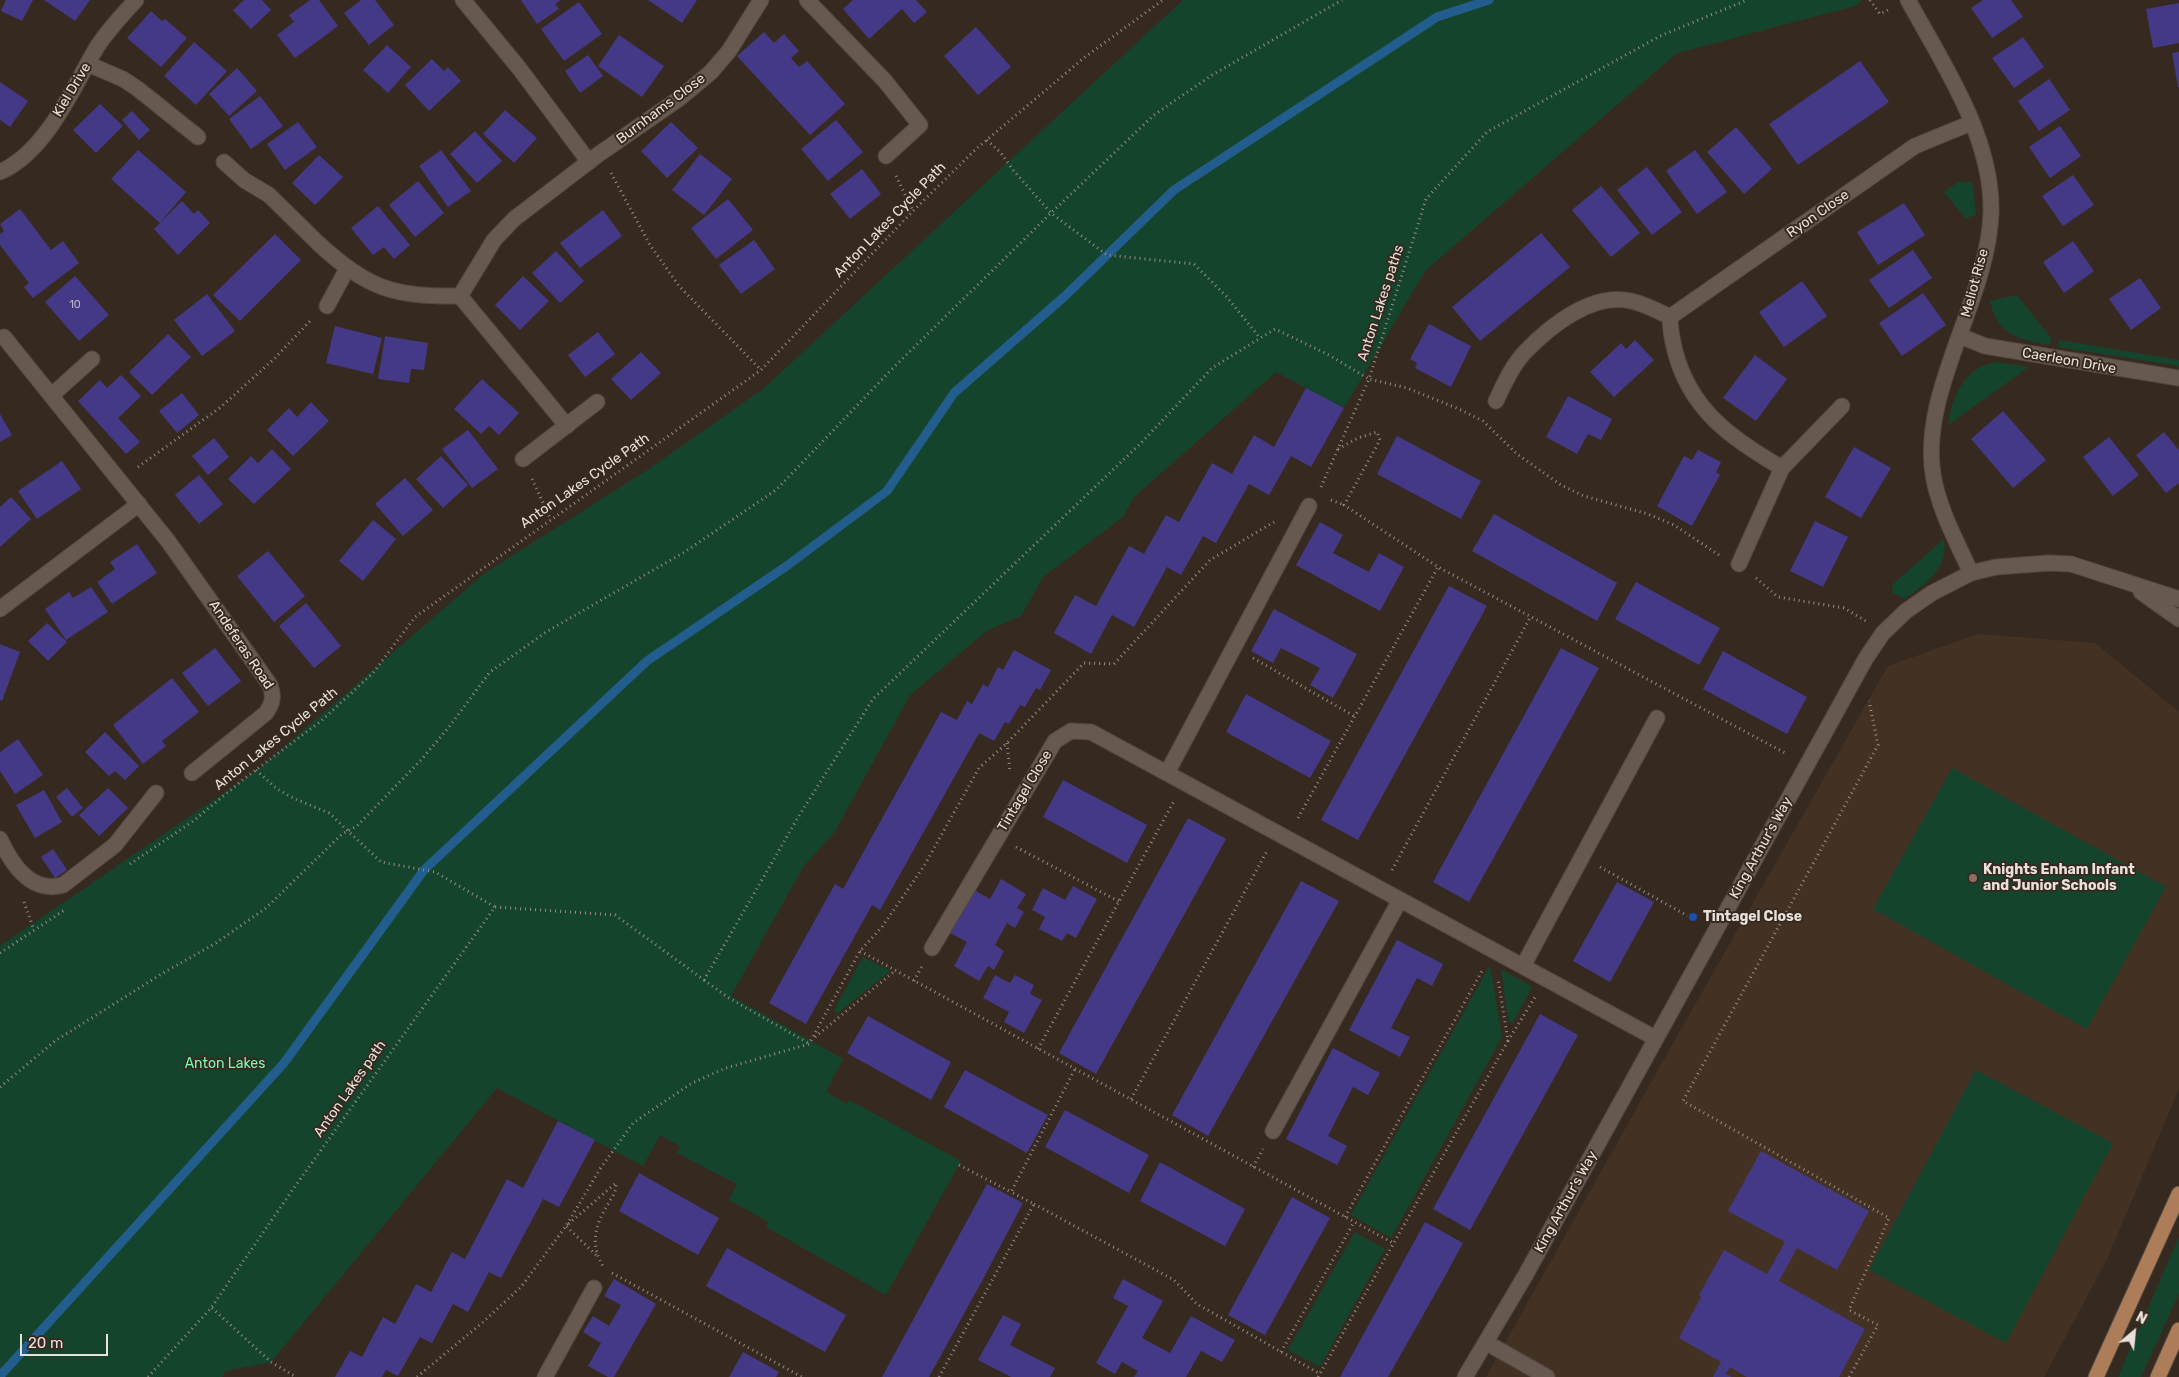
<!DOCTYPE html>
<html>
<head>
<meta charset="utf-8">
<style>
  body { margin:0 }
  #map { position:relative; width:2179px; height:1377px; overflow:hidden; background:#362a20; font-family:Rubik,sans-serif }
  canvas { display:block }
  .north { position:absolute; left:2109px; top:1307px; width:50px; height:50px; -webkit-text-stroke:4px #362a20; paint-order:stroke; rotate:28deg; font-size:14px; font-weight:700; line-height:20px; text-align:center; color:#e8e0d9 }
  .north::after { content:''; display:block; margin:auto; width:18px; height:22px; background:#e8e0d9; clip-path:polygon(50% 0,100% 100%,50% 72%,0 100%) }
  .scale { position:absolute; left:20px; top:1334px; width:88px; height:22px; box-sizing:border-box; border:2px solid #e8e0d9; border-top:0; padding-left:6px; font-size:15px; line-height:18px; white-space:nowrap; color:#e8e0d9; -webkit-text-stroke:4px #362a20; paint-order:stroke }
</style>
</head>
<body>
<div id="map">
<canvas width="2179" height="1377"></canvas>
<div class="north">N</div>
<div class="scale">20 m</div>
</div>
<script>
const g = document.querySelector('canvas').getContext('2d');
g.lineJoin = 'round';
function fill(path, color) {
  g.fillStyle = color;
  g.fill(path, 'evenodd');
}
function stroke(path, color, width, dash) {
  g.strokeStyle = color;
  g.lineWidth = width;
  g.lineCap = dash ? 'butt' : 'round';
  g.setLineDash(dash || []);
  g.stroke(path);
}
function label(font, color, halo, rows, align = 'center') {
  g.font = font + ' Rubik,sans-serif';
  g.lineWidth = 4;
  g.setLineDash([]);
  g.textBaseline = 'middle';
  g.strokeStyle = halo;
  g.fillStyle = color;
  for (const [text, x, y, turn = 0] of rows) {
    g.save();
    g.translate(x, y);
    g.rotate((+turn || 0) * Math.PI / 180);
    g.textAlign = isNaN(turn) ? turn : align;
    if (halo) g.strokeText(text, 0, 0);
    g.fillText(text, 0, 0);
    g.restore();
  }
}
fill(new Path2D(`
  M1978 634 2095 643 2179 712V1089L2107 1259 2044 1377H1486L1672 1045 1888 666Z`), '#433224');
fill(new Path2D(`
  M1183 0H1863L1855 6 1677 53 1425 271 1344 408 1276 372 1134 497 1123 517 1043 577 1021 616 988 630 910 695 834 833 803 867 731 996 843 1059 826 1092 847 1104 849 1100 961 1161 886 1295 766 1227 769 1222 729 1200 737 1184 677 1153 680 1146 660 1135 643 1166 497 1088 271 1362 225 1371 222 1377H0V946L256 771 485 573 649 469 763 389Z
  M1958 182H1972L1976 214 1966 219 1944 192Z
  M2017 295 2051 338 2050 345C2019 339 1998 336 1990 301Z
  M2059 340 2179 360V366L2058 347Z
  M1996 362 2029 367 1948 425C1953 396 1963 368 1996 362Z
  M1944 539C1949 569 1925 584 1904 599L1893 593 1892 585Z
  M1952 768 2166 887 2087 1029 1873 909Z
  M863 957 890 971 838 1013 834 1010Z
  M1490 965 1502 1037 1391 1238 1351 1215Z
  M1501 969 1532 987 1512 1024 1508 1019Z
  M1976 1070 2113 1143 2006 1343 1869 1270Z
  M1355 1232 1385 1249 1320 1367 1288 1350Z
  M2179 1237V1294L2141 1377H2118Z`), '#14452c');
stroke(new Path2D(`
  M0 1376 284 1063 424 870 647 661 788 565 887 491 954 393 1065 296 1174 190 1437 17 1489 0`), '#225d8d', 9);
fill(new Path2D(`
  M6 0H33L22 21 1 11Z
  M44 0H90L75 21Z
  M244 0H262L271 10 251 29 233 10Z
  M310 0H319L338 26 295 58 277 35 294 22 289 15Z
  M361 0H375L394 25 369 45 344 13Z
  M521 0H561L555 4 559 9 537 24Z
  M648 0H697L682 23Z
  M853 0H916L927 12 914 23 902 9 869 39 843 9Z
  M1983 0H2011L2023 17 1992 38 1971 8Z
  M579 2 602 34 564 61 541 29Z
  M2179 3V43L2153 48 2146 9Z
  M151 11 162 21 165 19 187 38 161 67 127 38Z
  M976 27 1011 67 978 95 944 56Z
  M764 32 774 43 784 34 799 51 791 58 799 67 807 61 845 104 810 135 737 56Z
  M619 35 664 66 642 97 598 66Z
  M2023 37 2044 67 2014 88 1992 58Z
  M194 42 227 71 196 105 164 76Z
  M387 45 411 67 388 93 363 70Z
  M2179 52V87H2178L2172 53Z
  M588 55 603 76 580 93 565 71Z
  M432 59 444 71 448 67 461 81 429 111 405 85Z
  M1860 61 1889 102 1798 165 1769 124Z
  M237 68 257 91 229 116 209 94Z
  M2049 79 2070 110 2039 131 2018 101Z
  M0 82 28 101 10 127 0 120Z
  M260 96 283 126 251 149 229 119Z
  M100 104 123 126 96 153 73 130Z
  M505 110 537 138 514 163 483 134Z
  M132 111 150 130 139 140 122 120Z
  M836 120 863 152 828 181 801 149Z
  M298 122 317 147 285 170 267 144Z
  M671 122 698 148 667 178 641 151Z
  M2060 126 2081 156 2050 178 2029 147Z
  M1736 127 1772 169 1744 194 1707 152Z
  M475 131 502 161 477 183 450 154Z
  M138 150 186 192 160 223 111 179Z
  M441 150 471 191 448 207 419 166Z
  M1695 150 1727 192 1697 214 1666 171Z
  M700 154 732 179 704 215 672 190Z
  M319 155 343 177 315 205 292 183Z
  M1647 167 1682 212 1652 235 1617 190Z
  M862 169 881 194 850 219 830 194Z
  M2073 175 2094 205 2063 226 2042 196Z
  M418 181 444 213 415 237 389 205Z
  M1601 186 1640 233 1611 257 1572 210Z
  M728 199 753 230 716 259 691 228Z
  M182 201 194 214 198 210 210 223 178 255 154 229Z
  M1904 203 1925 235 1878 265 1857 232Z
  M378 206 410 245 394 259 384 247 373 255 351 228Z
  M20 209 51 250 63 241 79 263 33 298 24 287 29 283 0 245V234L4 231 0 224Z
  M603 210 622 236 580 268 560 243Z
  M1541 233 1570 267 1480 341 1452 307Z
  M275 234 301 260 240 321 213 295Z
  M754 240 775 269 741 294 719 265Z
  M2073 241 2094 271 2064 293 2043 262Z
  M1913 250 1932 278 1889 308 1869 280Z
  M556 251 584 281 560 303 532 273Z
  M75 276 109 315 79 341 45 302Z
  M523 276 549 301 520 330 495 305Z
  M2140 278 2161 308 2131 330 2109 299Z
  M1802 281 1827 316 1784 347 1759 312Z
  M1923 293 1946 325 1902 356 1879 323Z
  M207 294 235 331 202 356 174 320Z
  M1429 324 1471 346 1451 387 1415 368 1417 363 1410 359Z
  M335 326 382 338 373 374 326 363Z
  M598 332 615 354 585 377 568 355Z
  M168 334 191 357 152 395 129 372Z
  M385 336 428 343 424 370 411 369 409 383 378 379Z
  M1635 340 1654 360 1614 397 1590 372 1621 343 1626 349Z
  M641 352 661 373 631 400 611 379Z
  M1755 355 1787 379 1756 421 1723 398Z
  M121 375 141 396 118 418 140 442 126 454 78 401 100 380 107 388Z
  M482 379 519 413 499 435 489 426 481 434 454 409Z
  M1306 388 1344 408 1311 467 1291 456 1269 495 1249 484 1216 543 1203 536 1181 575 1167 567 1134 627 1112 615 1091 654 1054 633 1075 595 1096 606 1129 546 1144 554 1166 515 1179 522 1212 463 1232 474 1254 435 1274 447Z
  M182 393 199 415 177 433 159 411Z
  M1568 396 1612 419 1601 440 1588 434 1577 454 1546 437Z
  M311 402 329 421 293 456 267 430 289 408 297 417Z
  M2003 411 2046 460 2013 488 1971 439Z
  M0 414 12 435 0 442Z
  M468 430 498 469 472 488 442 449Z
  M2164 432 2179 450V483L2166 493 2136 455Z
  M1397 436 1481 481 1461 519 1377 474Z
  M2109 437 2139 475 2113 496 2083 457Z
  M214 438 229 457 208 475 192 456Z
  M1854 447 1891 468 1861 518 1825 497Z
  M272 449 291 469 254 504 228 479 251 456 258 463Z
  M1698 450 1721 462 1716 472 1720 475 1692 526 1657 506 1684 456 1692 460Z
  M441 456 468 485 443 508 416 479Z
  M62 461 81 489 37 519 18 491Z
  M199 475 223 504 199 524 175 495Z
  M405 478 433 510 403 536 375 504Z
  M11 497 31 519 0 547V507Z
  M1494 514 1617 583 1597 621 1472 551Z
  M373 520 396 539 363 581 339 561Z
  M1815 521 1848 537 1823 587 1790 571Z
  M1320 522 1343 535 1333 553 1369 572 1379 553 1404 567 1380 611 1296 565Z
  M137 544 157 573 112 604 97 582 115 569 110 562Z
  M268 551 305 596 274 622 237 576Z
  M1636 582 1720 628 1699 665 1615 619Z
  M1449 586 1487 606 1358 840 1321 820Z
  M91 587 108 612 66 640 45 609 69 592 73 598Z
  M306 603 341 646 314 668 279 626Z
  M1274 609 1357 654 1333 698 1310 685 1320 668 1281 648 1273 663 1251 651Z
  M47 623 67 642 48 661 28 641Z
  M0 644 20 652 2 701 0 700Z
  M215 648 241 681 208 706 182 673Z
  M1561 648 1599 668 1469 902 1433 882Z
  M1014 650 1051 670 1040 690 1036 688 1025 707 1020 705 1009 724 1005 722 994 741 979 733 880 910 872 905 806 1024 769 1003 835 884 843 889 941 712 957 720 967 701 972 704 983 684 988 687 998 667 1003 670Z
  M1723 651 1807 697 1787 734 1703 689Z
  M172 678 199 712 162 741 166 746 143 764 113 725Z
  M1246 694 1331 741 1310 778 1226 732Z
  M105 732 139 766 125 780 115 771 109 776 85 752Z
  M18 739 43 775 15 794 0 771V752Z
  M1063 780 1147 825 1127 863 1043 817Z
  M67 788 83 808 72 817 56 797Z
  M108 788 128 808 99 836 79 815Z
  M44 790 62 822 35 838 16 805Z
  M1188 818 1226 839 1096 1074 1059 1053Z
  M53 849 67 870 55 878 41 857Z
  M1001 879 1026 894 1017 908 1024 912 1015 928 1007 923 995 945 1004 951 994 970 988 966 979 981 954 966 967 942 950 933 974 890 990 899Z
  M1301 881 1339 901 1208 1136 1172 1115Z
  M1617 882 1654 902 1610 982 1573 961Z
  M1073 886 1097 899 1076 938 1067 933 1062 941 1039 929 1045 917 1032 910 1043 888 1065 900Z
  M1397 940 1443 964 1432 986 1417 978 1391 1028 1410 1037 1400 1057 1349 1030Z
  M995 975 1010 983 1015 975 1034 985 1030 994 1042 1000 1024 1033 1004 1022 1009 1012 983 998Z
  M1540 1014 1578 1035 1470 1230 1433 1209Z
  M868 1016 951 1062 931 1100 847 1053Z
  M1333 1048 1380 1073 1368 1095 1353 1087 1328 1136 1347 1146 1337 1165 1286 1139Z
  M965 1070 1048 1115 1027 1153 944 1107Z
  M1065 1110 1149 1155 1129 1193 1045 1147Z
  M558 1121 595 1140 559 1207 543 1199 501 1278 489 1272 468 1312 453 1304 432 1343 420 1337 398 1376 386 1370 382 1377H335L350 1351 362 1357 383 1317 395 1324 416 1284 431 1292 452 1252 465 1259 507 1179 523 1188Z
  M1761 1151 1869 1211 1837 1270 1797 1248 1779 1281 1865 1329 1839 1377H1747L1730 1367 1726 1374 1732 1377H1713L1721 1362 1679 1338 1701 1297 1699 1295 1724 1250 1767 1274 1785 1242 1728 1211Z
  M1160 1162 1245 1209 1225 1246 1140 1201Z
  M639 1173 719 1218 698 1255 619 1211Z
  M987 1184 1023 1203 982 1281 929 1377H882Z
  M1292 1197 1330 1218 1265 1335 1228 1315Z
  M1425 1222 1463 1243 1443 1280 1388 1377H1340Z
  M727 1248 846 1315 825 1352 706 1286Z
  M614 1279 656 1304 614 1377H608L588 1366 601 1343 583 1332 593 1316 609 1326 621 1305 604 1296Z
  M1123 1279 1163 1301 1142 1338 1170 1353 1191 1316 1235 1340 1222 1362 1201 1351 1186 1377H1134L1138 1371 1122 1362 1115 1374 1096 1363 1128 1306 1113 1298Z
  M1003 1315 1021 1324 1010 1345 1055 1368 1050 1377H1011L978 1360Z
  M743 1352 779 1372 776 1377H729Z`), '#443986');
const lane = new Path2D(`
  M88 64 123 79 138 89 198 137
  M224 162 244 180 269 195 319 244
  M1487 1343 1547 1377`);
const street = new Path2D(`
  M463 0 519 68 589 162
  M807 0 885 81 920 125 886 156
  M1908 0C1943 64 1993 137 1991 213 1988 300 1920 390 1933 474 1938 508 1957 542 1971 573
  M0 172C47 151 72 89 97 47 108 30 122 15 136 0
  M319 244C368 289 394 297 460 296L494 240 514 219 599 154 680 98 711 72 729 51 761 0
  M460 296 567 426
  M327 306 347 269
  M1670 317 1915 146 1971 123
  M1960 336 1985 346 2179 378
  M4 337 168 541 270 685C274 696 273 703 266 713L192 773
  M52 395 92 359
  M1496 401C1504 384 1512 366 1525 352 1550 326 1592 292 1631 301 1645 304 1658 311 1670 317 1670 329 1672 339 1675 351 1690 410 1732 439 1782 468
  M523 459 597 402
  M1739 564 1782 468 1842 406
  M2141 592 2179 619
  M0 609 139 504
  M1167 773 1309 506
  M0 839C12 865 31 894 63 885L115 845 156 793
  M932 948 1055 741 1071 731 1091 732 1655 1038
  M1523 966 1657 718
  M1273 1131 1400 900
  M545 1377 594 1288
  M1465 1377 1525 1276 1866 658 1883 633 1906 611 1932 593 1971 573 1996 567 2049 563 2071 564 2179 599`);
const primary = new Path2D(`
  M2096 1377 2179 1194
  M2158 1377 2179 1330`);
stroke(lane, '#52483f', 17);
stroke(street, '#52483f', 17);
stroke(primary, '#52483f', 17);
stroke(new Path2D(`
  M1870 0 1880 14 1888 10
  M987 140 1001 153 1013 170 1051 213 1107 255 1194 264 1226 296 1260 338
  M611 173 650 245 679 286 761 370
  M896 176 913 211
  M1338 449 1358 438 1377 432 1380 440 1344 505 1438 567 1787 754
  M138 467 221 407 275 358 310 321
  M532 479 551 520
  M1331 500 1344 505
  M1719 555 1674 525 1648 514 1584 496 1561 485 1517 454 1483 421 1459 409 1407 388 1369 379 1426 199 1487 132 1660 36 1747 0
  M1756 578 1778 597 1844 608 1866 621
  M1253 658 1354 716
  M1007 743 1010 772
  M256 770 277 789 293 798 329 813 381 862 435 872 495 907
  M1298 818 1438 567
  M1016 847 1120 902
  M130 864 192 822 245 778 320 722 373 673 415 617 761 370 913 211 976 149 1085 57 1163 0
  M1600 867 1695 920
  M1392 870 1531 616
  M24 902 34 930
  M860 951 1393 1243
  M0 953 66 909
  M704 980 729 998 808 1043
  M914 981 922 966
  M815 1037 896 970
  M1508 1041 1535 997
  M1038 1049 1174 801
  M0 1087 55 1041 163 973 216 943 266 908 342 834 357 826 421 760 449 727 490 672 546 632 683 553 776 490 891 370 1051 213 1154 115 1212 75 1342 0
  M1131 1099 1267 851
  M959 1165 1011 1192
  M1253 1167 1263 1149
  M1034 1204 1174 1280 1197 1304 1320 1374
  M1345 1217 1482 971
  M596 1255 566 1226 616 1183C617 1191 612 1197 608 1204 594 1227 590 1245 604 1268
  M612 1273 802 1377
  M212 1308 271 1362 296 1377
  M1281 1352 1354 1222
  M148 1377 211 1308 291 1192 495 907 615 915 704 980 800 814 873 699 1141 443 1212 368 1275 329 1329 355 1369 379 1320 489
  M417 1377 482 1323 521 1287 566 1226 600 1169 633 1123 692 1083 726 1068 809 1044 860 951 882 927 924 866 979 768 1007 743 1084 663 1114 664 1210 560 1274 522
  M939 1377 1034 1204 1011 1192 1075 1069
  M1318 1377 1508 1041 1498 978
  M1849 1377 1878 1325 1849 1310 1889 1218 1683 1101 1878 745 1869 701`), '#978d84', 3, [1, 4]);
stroke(lane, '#67594f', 15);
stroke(street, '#67594f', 15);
stroke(primary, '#ad7c59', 15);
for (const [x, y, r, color] of [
  [1973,878,5,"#8d6e63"],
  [1693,917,5,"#1a4fb4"]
]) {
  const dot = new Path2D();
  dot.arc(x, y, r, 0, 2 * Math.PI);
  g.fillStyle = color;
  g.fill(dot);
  stroke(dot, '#362a20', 2);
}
label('11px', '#bfb6c4', null, [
  ["10",75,305]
]);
label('14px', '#e8e0d9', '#362a20', [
  ["Kiel Drive",72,90,-59],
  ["Burnhams Close",661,109,-37],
  ["Ryon Close",1818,214,-35],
  ["Anton Lakes Cycle Path",890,220,-46],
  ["Meliot Rise",1975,283,-75],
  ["Anton Lakes paths",1381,303,-72],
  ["Caerleon Drive",2069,361,10],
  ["Anton Lakes Cycle Path",585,481,-35],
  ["Andeferas Road",241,645,56],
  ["Anton Lakes Cycle Path",276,739,-39],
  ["Tintagel Close",1025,791,-59],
  ["King Arthur's Way",1761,848,-61],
  ["Anton Lakes path",350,1089,-55],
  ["King Arthur's Way",1566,1202,-61]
]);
label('bold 14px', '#e8e0d9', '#362a20', [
  ["Knights Enham Infant",1983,870],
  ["and Junior Schools",1983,886],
  ["Tintagel Close",1703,917]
], 'left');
label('14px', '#76fab3', '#362a20', [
  ["Anton Lakes",225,1064]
]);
</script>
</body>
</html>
